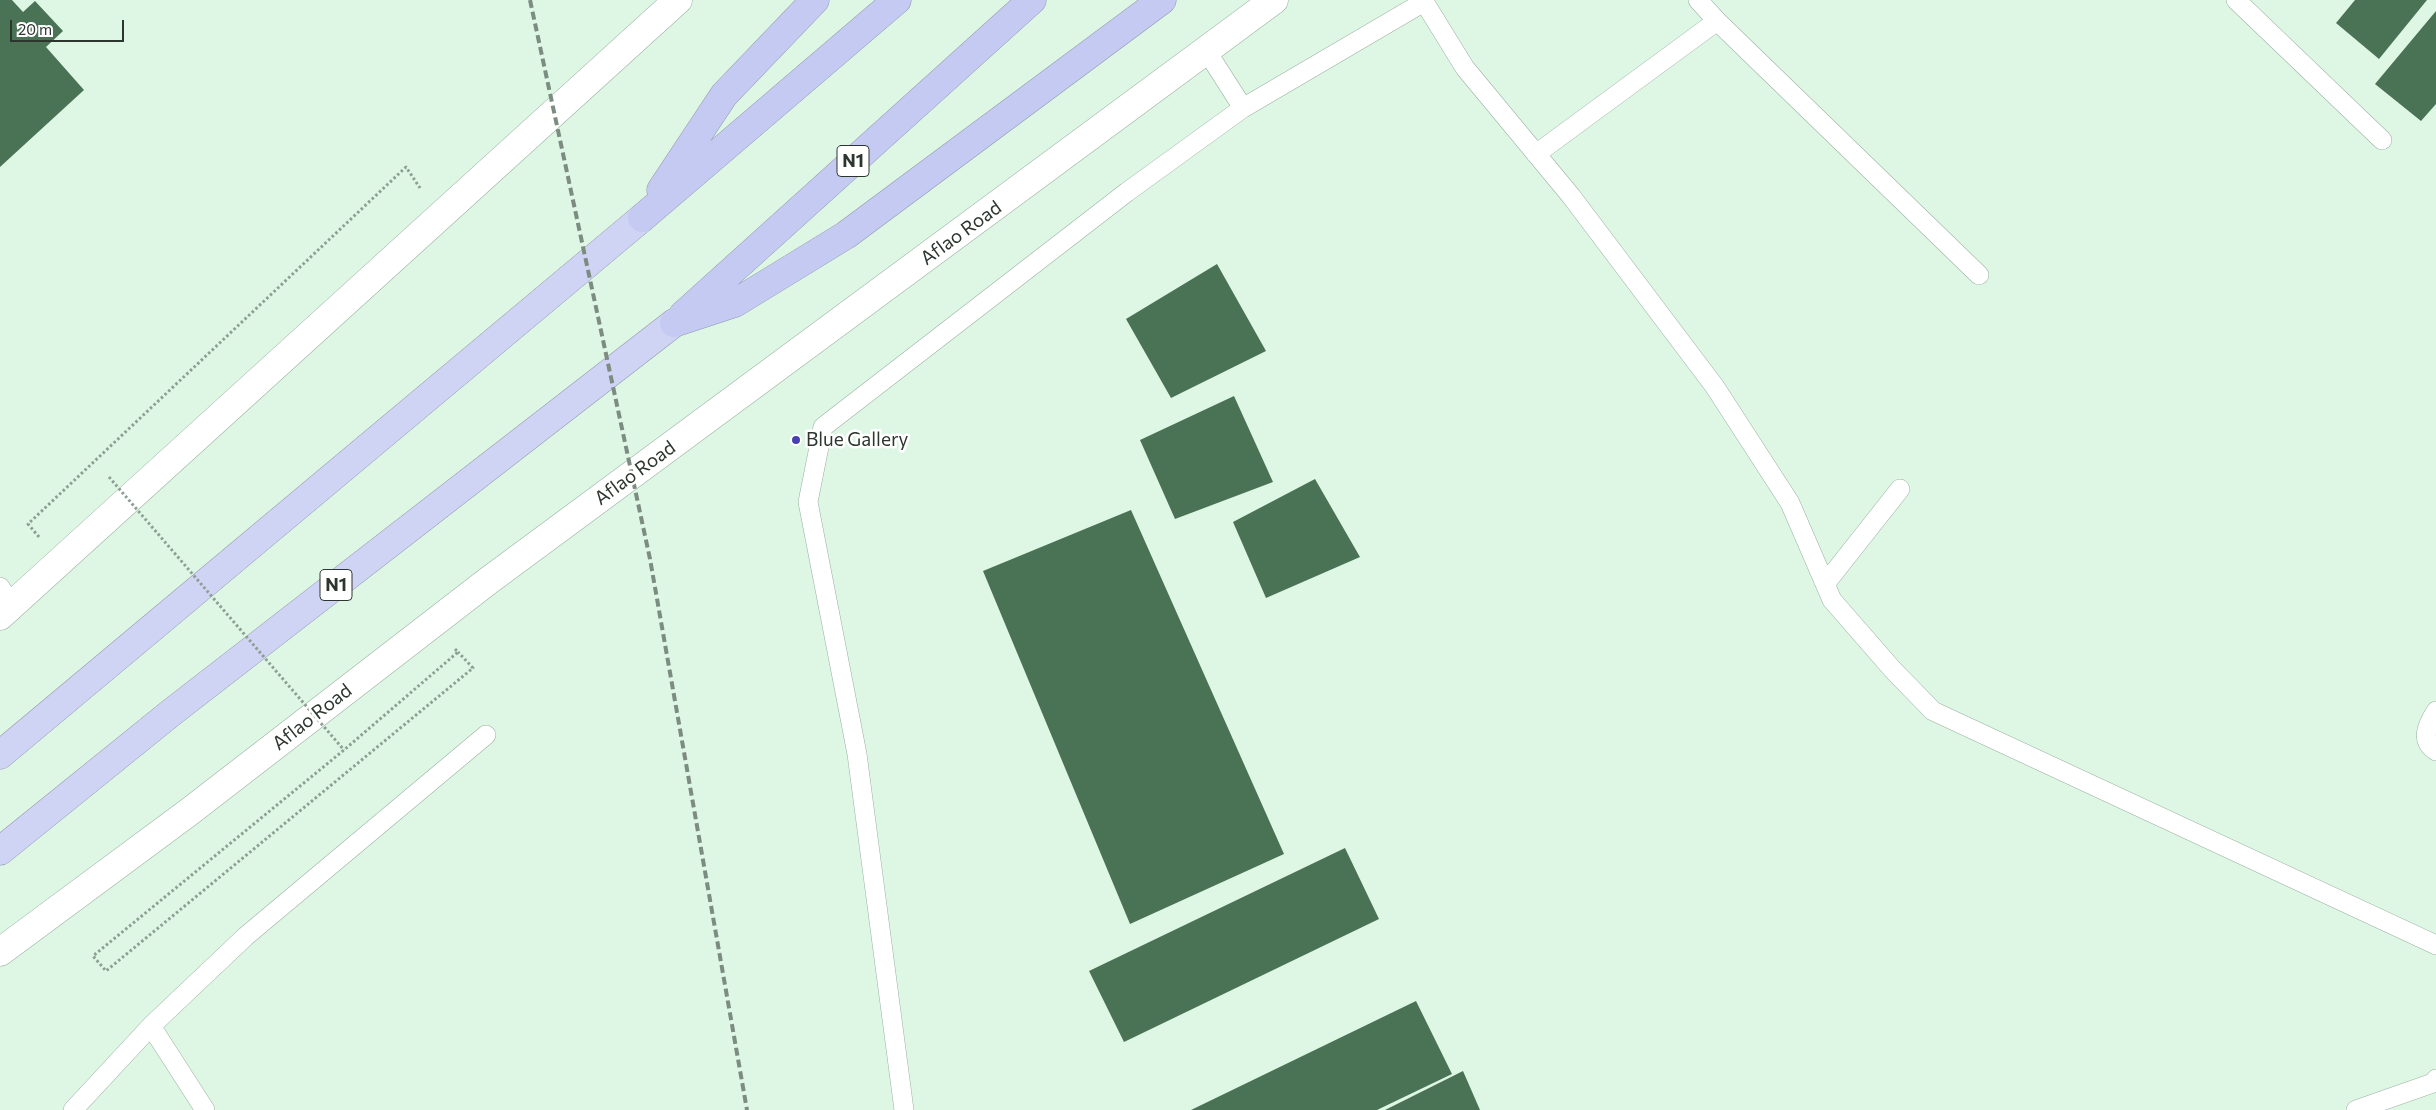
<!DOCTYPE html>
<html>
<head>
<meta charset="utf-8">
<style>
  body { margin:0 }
  #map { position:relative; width:2436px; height:1110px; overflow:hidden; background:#def6e4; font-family:Commissioner,sans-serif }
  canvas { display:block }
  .scale { position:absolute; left:10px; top:20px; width:114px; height:22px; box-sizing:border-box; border:2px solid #2c362f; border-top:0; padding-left:6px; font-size:15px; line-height:18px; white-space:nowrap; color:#2c362f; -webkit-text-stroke:4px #fff; paint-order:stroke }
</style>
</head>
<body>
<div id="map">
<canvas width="2436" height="1110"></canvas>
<div class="scale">20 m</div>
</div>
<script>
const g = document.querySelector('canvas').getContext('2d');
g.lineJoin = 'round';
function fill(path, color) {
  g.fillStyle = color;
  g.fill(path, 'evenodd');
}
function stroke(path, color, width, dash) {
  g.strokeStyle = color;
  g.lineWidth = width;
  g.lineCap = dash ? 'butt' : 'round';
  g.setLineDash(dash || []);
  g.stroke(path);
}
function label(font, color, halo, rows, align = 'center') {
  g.font = font + ' Commissioner,sans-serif';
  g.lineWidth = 5;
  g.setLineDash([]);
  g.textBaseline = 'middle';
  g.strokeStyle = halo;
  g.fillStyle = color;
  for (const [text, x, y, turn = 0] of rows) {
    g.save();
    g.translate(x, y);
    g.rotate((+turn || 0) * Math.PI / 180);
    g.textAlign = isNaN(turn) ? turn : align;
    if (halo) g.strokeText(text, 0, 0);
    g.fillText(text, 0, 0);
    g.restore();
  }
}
fill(new Path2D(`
  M0 0H12L23 12 35 1 63 31 46 47 84 90 0 167Z
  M2355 0H2427L2379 59 2336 23Z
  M2436 11V104L2421 121 2375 84Z
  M1217 264 1266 351 1171 398 1126 319Z
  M1234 396 1273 482 1175 519 1140 440Z
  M1315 479 1360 557 1266 598 1233 522Z
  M1131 510 1284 854 1130 924 983 571Z
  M1345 848 1379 919 1124 1042 1089 971Z
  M1416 1001 1452 1074 1377 1110H1191Z
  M1463 1071 1480 1110H1385Z`), '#4a7356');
const service = new Path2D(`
  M1423 0 1465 68 1571 196 1715 387 1790 503 1832 600 1893 670 1933 711 2436 945
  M1698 0 1717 21
  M2236 0 2382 140
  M1206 50 1243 108 1422 3
  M1536 154 1717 21 1979 275
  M1825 584 1900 489
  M0 587 12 606
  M2436 711C2428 724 2419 740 2436 751
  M151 1026 205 1110
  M73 1110 151 1026 246 936 486 735
  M904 1110 857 754 808 502 823 427 1127 192 1243 108
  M2356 1110 2433 1083 2436 1079`);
const tertiary = new Path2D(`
  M0 616 678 0
  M0 952 189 812 488 581 1274 0`);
const trunk = new Path2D(`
  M0 755 642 218
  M0 851 172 712 674 323`);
const motorway = new Path2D(`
  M661 190 724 95 815 0
  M642 218 897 0
  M683 315 1032 0
  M674 323 735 303 846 235 1162 0`);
stroke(service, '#9ab1a0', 20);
stroke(tertiary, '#9ab1a0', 29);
stroke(trunk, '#8f96ae', 29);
stroke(motorway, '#8f96ae', 29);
stroke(new Path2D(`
  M39 537 28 524 406 167 420 188
  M455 649 458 652 344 750 93 956 106 971 473 668 458 652`), '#8d9f92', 3, [2.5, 2.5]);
stroke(service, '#fff', 19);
stroke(tertiary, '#fff', 28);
stroke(trunk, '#d0d4f4', 28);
stroke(motorway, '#c5caf2', 28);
stroke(new Path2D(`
  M530 0 650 559 747 1110`), '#7c8c80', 4, [8, 4]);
stroke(new Path2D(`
  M109 477 344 750`), '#8d9f92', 3, [2.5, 2.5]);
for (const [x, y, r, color] of [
  [796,440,5,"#483fb5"]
]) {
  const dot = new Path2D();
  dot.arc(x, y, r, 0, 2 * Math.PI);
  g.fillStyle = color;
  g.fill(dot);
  stroke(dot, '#fff', 2);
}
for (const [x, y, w] of [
  [853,161,32],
  [336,585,32]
]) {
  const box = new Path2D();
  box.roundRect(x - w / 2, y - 15.5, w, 31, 4);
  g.fillStyle = '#fff';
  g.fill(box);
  stroke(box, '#2c362f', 1);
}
label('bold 18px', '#2c362f', null, [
  ["N1",853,161],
  ["N1",336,585]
]);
label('19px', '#2c362f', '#fff', [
  ["Aflao Road",961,233,-36],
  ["Aflao Road",635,473,-36],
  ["Aflao Road",312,717,-38]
]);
label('19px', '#2c362f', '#fff', [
  ["Blue Gallery",806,440]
], 'left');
</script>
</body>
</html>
